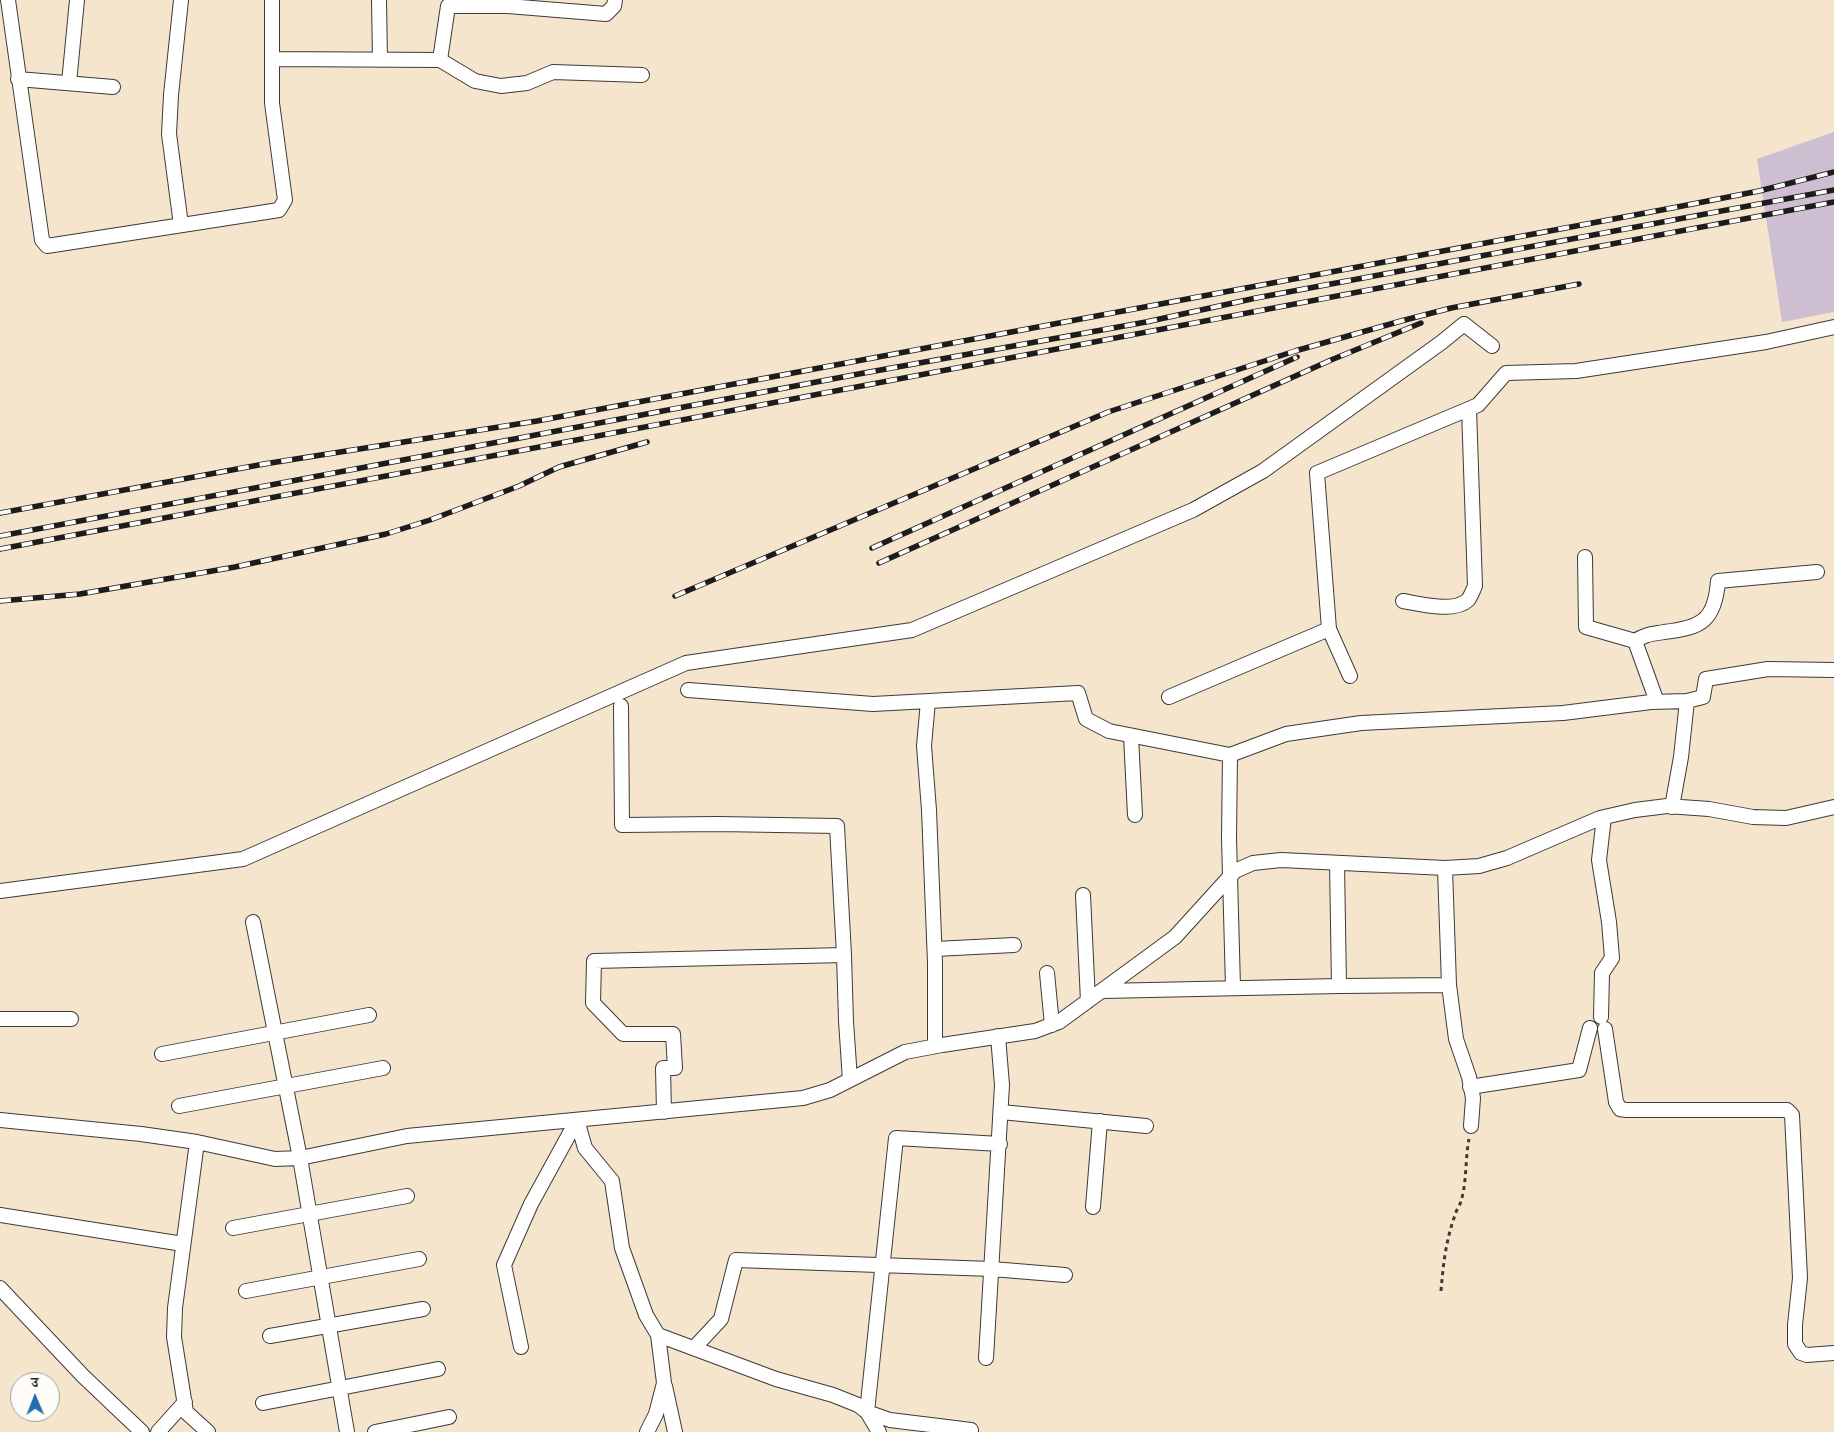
<!DOCTYPE html>
<html>
<head>
<meta charset="utf-8">
<style>
  body { margin:0 }
  #map { position:relative; width:1834px; height:1432px; overflow:hidden; background:#f5e5cd; font-family:"IM FELL Double Pica","Noto Serif Devanagari",serif }
  canvas { display:block }
  .north { position:absolute; left:10px; top:1372px; width:50px; height:50px; box-sizing:border-box; background:#fdfcf7; border:1px solid #a3a29f; border-radius:50%; rotate:359deg; font-size:14px; font-weight:700; line-height:20px; text-align:center; color:#1c1c1c }
  .north::after { content:''; display:block; margin:auto; width:18px; height:22px; background:#1f6fb2; clip-path:polygon(50% 0,100% 100%,50% 72%,0 100%) }
</style>
</head>
<body>
<div id="map">
<canvas width="1834" height="1432"></canvas>
<div class="north">उ</div>
</div>
<script>
const g = document.querySelector('canvas').getContext('2d');
g.lineJoin = 'round';
function fill(path, color) {
  g.fillStyle = color;
  g.fill(path, 'evenodd');
}
function stroke(path, color, width, dash) {
  g.strokeStyle = color;
  g.lineWidth = width;
  g.lineCap = dash ? 'butt' : 'round';
  g.setLineDash(dash || []);
  g.stroke(path);
}
fill(new Path2D(`
  M1834 132V312L1782 322 1757 159Z`), '#cebed1');
const minor = new Path2D(`
  M8 0 42 240 47 246 279 210 285 200 272 103V0
  M181 0 171 95 169 134 181 225
  M379 0 380 60
  M272 59 440 60 475 81 501 86 527 83 553 72 642 75
  M440 60 448 6H508L606 14 614 6 615 0
  M18 79 113 87
  M69 83 77 0
  M1585 557 1586 627 1635 641 1657 702
  M1403 601C1420 604 1454 613 1468 600 1471 596 1473 590 1475 586L1469 409
  M1329 629 1317 473 1478 405 1506 373 1576 371 1766 342 1834 327
  M1635 641C1645 634 1653 634 1664 632 1702 628 1715 620 1718 581L1817 572
  M688 690 873 704 1078 693 1086 719 1109 731 1230 755 1286 734 1361 723 1563 713 1651 702 1687 701 1703 697 1706 679 1768 669 1834 670
  M1169 697 1329 629 1350 676
  M928 701 924 746 929 810 935 963V1046
  M621 706 622 825 718 824 837 826 844 955
  M1131 736 1135 815
  M1230 755 1229 838 1233 988
  M1672 807 1681 757 1687 701
  M1337 863 1339 986
  M1445 868 1449 985 1456 1039 1469 1077 1473 1098 1471 1126
  M0 891 243 859 686 663 912 630 1193 510 1263 471 1442 342 1464 324 1492 346
  M1083 895 1088 1001
  M253 922 300 1158 347 1432
  M935 949 1014 945
  M1047 973 1052 1025
  M1103 991 1339 986 1449 985
  M1601 1017 1602 973 1612 958 1609 922 1599 860 1604 817
  M0 1019H71
  M1605 1029 1616 1102 1620 1109 1626 1110H1787L1792 1115 1800 1278 1795 1325V1344L1801 1353 1807 1355 1834 1353
  M162 1054 369 1015
  M1470 1087 1579 1070 1590 1028
  M179 1106 383 1068
  M664 1112 663 1068H675L673 1034H623L593 1003 594 961 844 955 846 1021 850 1080
  M1001 1112 1146 1126
  M0 1120 141 1134 197 1142 275 1159 300 1158 407 1136 803 1098 830 1090 905 1052 942 1045 1035 1031 1059 1022 1175 937 1235 871 1253 863 1281 860 1445 868 1479 866 1507 858 1600 818 1635 810 1667 806 1709 809 1753 817 1786 818 1834 807
  M577 1120 585 1148 612 1181 622 1248 646 1315 658 1335 776 1379 833 1395 858 1405 867 1412 879 1432
  M197 1142 175 1308 174 1337 186 1412 208 1432
  M1093 1207 1100 1121
  M0 1215 183 1244
  M233 1228 407 1196
  M0 1288 83 1376 142 1432
  M246 1291 419 1259
  M270 1336 423 1309
  M521 1347 504 1265 531 1204 577 1120
  M694 1348 721 1319 736 1260 992 1269 1065 1275
  M986 1358 1002 1085 998 1036
  M665 1386 675 1432
  M263 1403 438 1369
  M158 1432 185 1402
  M375 1432 449 1417
  M647 1432 656 1414 664 1383 658 1335
  M971 1432V1430L890 1420 867 1412 896 1138 1000 1144`);
stroke(minor, '#3d3a37', 16);
stroke(new Path2D(`
  M1441 1291C1443 1265 1446 1240 1455 1215 1456 1210 1460 1206 1461 1201 1467 1182 1465 1159 1469 1139`), '#3d3a37', 3, [4, 4]);
stroke(minor, '#fff', 14);
const rail = new Path2D(`
  M0 513 264 464 537 421 1672 208 1759 191 1834 172
  M0 536 864 373 1146 322 1256 298 1834 190
  M872 548 1297 357
  M0 549 1834 202
  M879 563 1331 360 1421 323
  M675 596 1108 412 1295 351 1401 321 1451 308 1579 284
  M0 601 80 594 235 567 386 534 430 520 519 486 559 467 647 442`);
stroke(rail, '#1c1c1c', 5.5);
stroke(rail, '#fdfcf7', 4, [11]);
</script>
</body>
</html>
